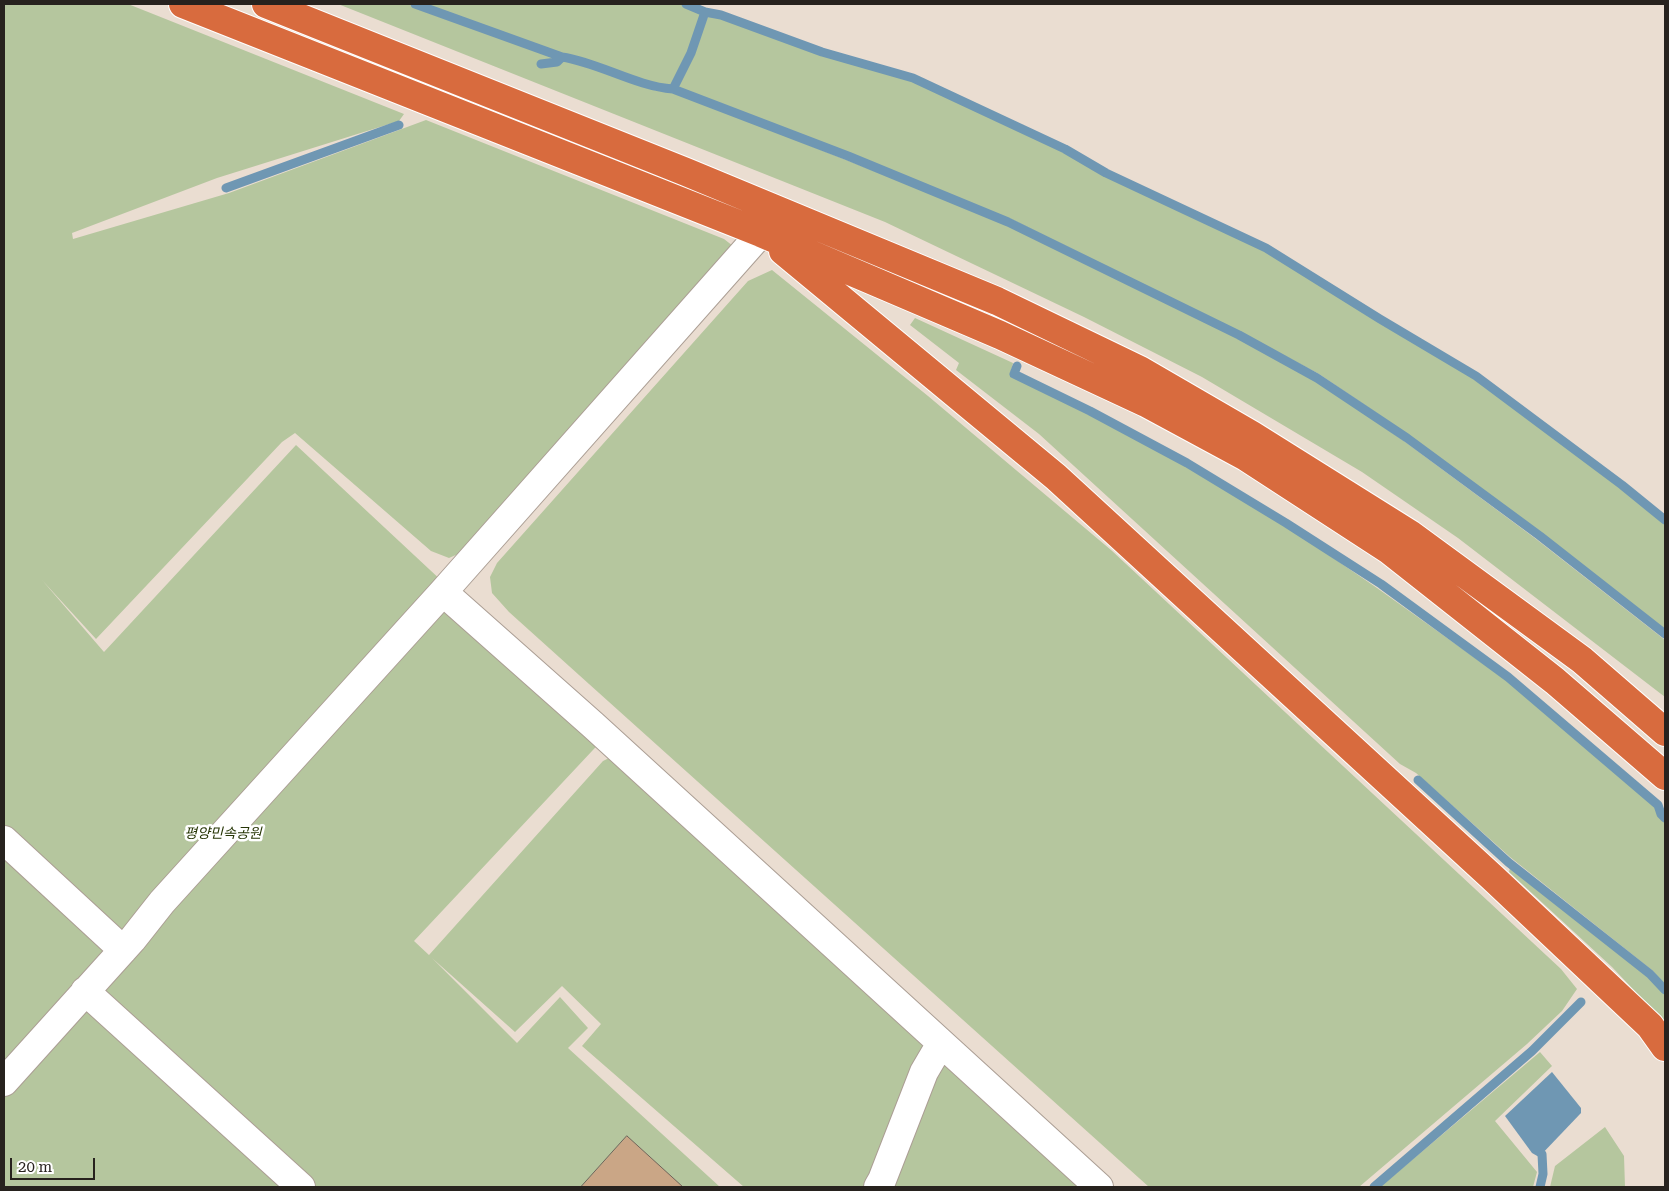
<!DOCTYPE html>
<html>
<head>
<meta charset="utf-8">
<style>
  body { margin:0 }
  #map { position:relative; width:1669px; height:1191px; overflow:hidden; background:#eaddd1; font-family:"Roboto Serif",serif }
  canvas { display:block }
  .frame { position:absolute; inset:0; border:5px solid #27221e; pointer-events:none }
  .scale { position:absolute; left:10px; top:1158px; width:85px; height:22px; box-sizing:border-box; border:2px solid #27221e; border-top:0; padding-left:6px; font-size:15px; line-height:18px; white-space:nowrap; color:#27221e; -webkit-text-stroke:4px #fff; paint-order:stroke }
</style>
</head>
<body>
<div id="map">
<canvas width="1669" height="1191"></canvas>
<div class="frame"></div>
<div class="scale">20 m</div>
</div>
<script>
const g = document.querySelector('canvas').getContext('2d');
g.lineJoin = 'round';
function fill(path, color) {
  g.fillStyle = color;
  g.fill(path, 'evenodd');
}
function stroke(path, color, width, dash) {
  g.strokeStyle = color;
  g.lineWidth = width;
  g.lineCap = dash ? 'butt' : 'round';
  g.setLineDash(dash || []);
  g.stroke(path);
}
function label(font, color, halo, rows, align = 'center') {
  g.font = font + ' "Roboto Serif","Noto Sans KR",serif';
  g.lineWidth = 5;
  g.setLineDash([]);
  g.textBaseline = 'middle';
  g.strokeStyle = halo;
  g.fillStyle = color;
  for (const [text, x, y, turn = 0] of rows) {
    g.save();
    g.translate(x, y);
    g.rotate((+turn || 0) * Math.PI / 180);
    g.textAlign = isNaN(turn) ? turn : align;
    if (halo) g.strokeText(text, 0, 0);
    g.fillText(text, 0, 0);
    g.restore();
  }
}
fill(new Path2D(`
  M4 4H128L404 114 399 121 217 178 72 233 73 239 229 193 426 120 724 239 733 246 467 550 449 558 431 551 295 433 282 442 96 639 42 580 104 652 296 445 607 735 414 941 429 955 603 761 613 756 926 1042 865 1187H744L582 1046 601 1024 562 986 515 1032 432 958 517 1043 560 997 588 1028 568 1048 720 1187H4Z
  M338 4H407L557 56 554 59 537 63 539 67 556 64 565 60 580 62 657 91H672L1008 224 1237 337 1315 380 1404 441 1536 539 1665 640V697L1458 538 1362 472 1202 377 1084 317 885 222Z
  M420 4H680L702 13 688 52 670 87 659 86 581 58 563 55Z
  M708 16 719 17 822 55 912 81 1064 152 1105 176 1265 250 1378 321 1475 378 1622 487 1665 522V631L1542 533 1409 435 1319 374 1240 332 1011 219 677 88 694 54Z
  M772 270 928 396 1111 550 1561 969 1577 989 1562 1011 1527 1044 1359 1187H1149L589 684 509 612 492 593 490 577 497 563 748 281Z
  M915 318 1013 363 1010 375 1089 414 1186 466 1285 525 1377 588 1506 680 1656 807 1659 815 1665 822V985L1653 971 1510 857 1416 773 1400 764 1039 434 956 370 959 363 910 325Z
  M1510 868 1649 977 1665 994V1023L1612 967 1509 872Z
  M1540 1052 1552 1066 1495 1121 1537 1172 1533 1187H1380Z
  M946 1060 1083 1187H889L934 1072Z
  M1605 1127 1624 1156 1625 1187H1550L1555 1166Z`), '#b5c69e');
fill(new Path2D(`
  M1552 1072 1581 1108V1113L1539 1157 1532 1153 1505 1116Z`), '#6f97b3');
stroke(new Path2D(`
  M415 4 562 57C600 63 635 86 673 89L848 156 1008 222 1239 335 1317 378 1407 438 1540 536 1665 634
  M686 4 705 12 721 15 822 52 913 78 1065 149 1106 173 1266 248 1380 319 1476 376 1622 485 1665 520
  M541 64 557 62 562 57
  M673 89 691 53 705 12
  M226 188 399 125
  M1017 366 1014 374 1090 411 1187 463 1286 523 1381 584 1508 677 1658 805 1661 814 1665 818
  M1418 780 1508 862 1650 974 1665 990
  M1374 1187 1532 1051 1581 1002
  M1540 1187 1543 1174 1542 1154`), '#6f97b3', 9);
const building = new Path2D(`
  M627 1136 683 1187H581Z`);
fill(building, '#caa686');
stroke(building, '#6f645a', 1);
const minor = new Path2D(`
  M443 592 593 725 1099 1187
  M4 840 123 950
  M85 991 301 1187
  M4 1082 132 940 162 902 443 592 761 233
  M878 1187 882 1180 924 1072 941 1043`);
const highway = new Path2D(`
  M183 4 761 233 1000 335 1146 403 1246 457 1389 550 1555 681 1665 776
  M266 4 686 172 997 301 1140 370 1252 435 1410 534 1582 660 1665 732
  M783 251 1056 477 1493 878 1650 1026 1665 1047`);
stroke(minor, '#ab9e94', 30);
stroke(highway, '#fff', 30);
stroke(minor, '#fff', 28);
stroke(highway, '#d86b3e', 28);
label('italic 14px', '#263505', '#fff', [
  ["평양민속공원",223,834]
]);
</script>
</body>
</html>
